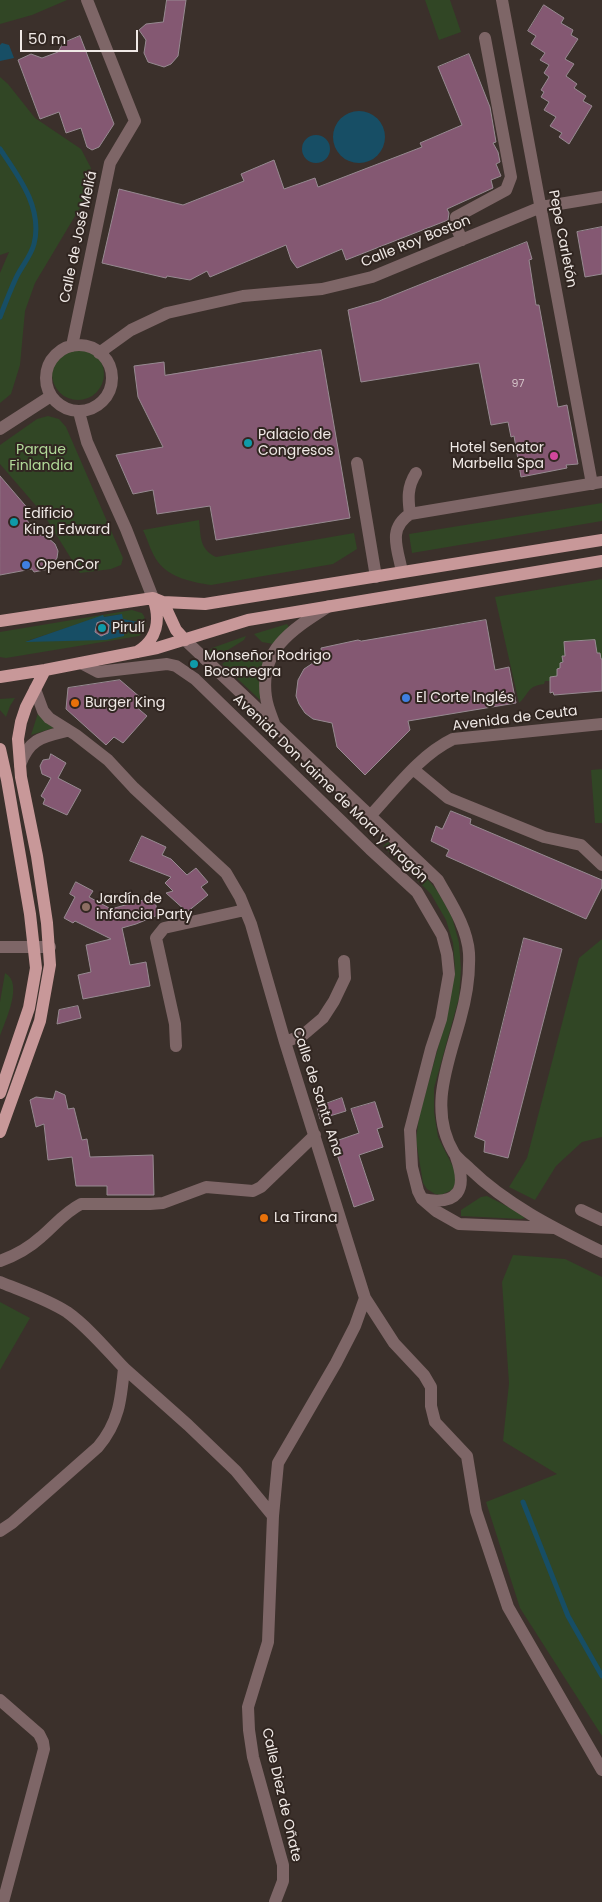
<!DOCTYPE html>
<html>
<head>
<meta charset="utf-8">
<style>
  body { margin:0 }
  #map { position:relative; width:602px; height:1902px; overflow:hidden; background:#3b302b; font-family:Poppins,sans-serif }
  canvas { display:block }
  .scale { position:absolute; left:20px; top:30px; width:118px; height:22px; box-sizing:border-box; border:2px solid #f0e9e6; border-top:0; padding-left:6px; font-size:15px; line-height:18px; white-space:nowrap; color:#f0e9e6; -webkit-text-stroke:4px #312621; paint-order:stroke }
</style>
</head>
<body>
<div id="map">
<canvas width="602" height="1902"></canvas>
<div class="scale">50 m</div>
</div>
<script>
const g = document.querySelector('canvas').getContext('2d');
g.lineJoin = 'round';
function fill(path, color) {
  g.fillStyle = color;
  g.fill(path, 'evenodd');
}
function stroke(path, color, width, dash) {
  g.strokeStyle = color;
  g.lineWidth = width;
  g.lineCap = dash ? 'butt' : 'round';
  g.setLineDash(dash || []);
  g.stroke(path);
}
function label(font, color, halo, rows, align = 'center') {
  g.font = font + ' Poppins,sans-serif';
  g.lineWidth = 4;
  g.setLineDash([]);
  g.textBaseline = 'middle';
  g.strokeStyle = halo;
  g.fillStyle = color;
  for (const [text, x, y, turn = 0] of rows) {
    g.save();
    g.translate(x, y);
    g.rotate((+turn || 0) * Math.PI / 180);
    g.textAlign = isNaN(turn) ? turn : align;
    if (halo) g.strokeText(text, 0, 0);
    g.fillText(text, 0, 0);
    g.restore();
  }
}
fill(new Path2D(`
  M0 0H67L32 15 0 24Z
  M425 0H450L461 32 439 40Z
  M0 77 8 84 35 118 81 149 91 168 84 201 35 283 25 311 20 365 11 394 0 403V273L9 252 0 255Z
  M52 374a26 26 0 1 1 52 0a26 26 0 1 1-52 0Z
  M48 416 59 419 66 427 123 558 121 565 111 569 80 573 44 515 0 464V445L37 419Z
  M602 503V521L412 553 409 534Z
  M199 520C201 536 199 549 216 557L354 533 357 549 333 564 211 585C192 582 170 578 158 562 151 553 148 540 143 530Z
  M602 579V659H601L600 653H597L595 640 564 642 565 656H562L563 662 560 663V668L557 676 550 677V681H545L544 684C527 686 530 693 519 703L495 597Z
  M132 610 142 613C148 621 148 630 139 636L6 658 0 657V632ZM122 614V619L142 622 124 633V635L27 641 103 616V617Z
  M287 624 289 627 273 644 262 642 254 634Z
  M246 636 244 640 215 658 209 651 212 648Z
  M254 653 266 656 260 700 222 664 233 656Z
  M15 698 10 706 6 717 0 710V699Z
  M38 713 57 727 31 735Z
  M602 769V823H595L591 770Z
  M388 842 431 883 438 892 452 917 459 943 461 969 459 998 434 1088V1112L438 1137 455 1171 456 1182 452 1190 441 1195 435 1194 427 1189 423 1183 416 1140 419 1117 447 1015 455 969 453 943 446 920 431 894 383 846Z
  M602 939V1137L582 1142 556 1166 535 1200 509 1187 527 1158 579 958Z
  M5 973C24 983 5 1021 0 1036V1002Z
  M487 1196 522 1214 525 1218 521 1219 461 1216V1210L481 1197Z
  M513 1255 565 1259 602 1277V1736L520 1608 486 1502 557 1474 503 1441 509 1383 502 1282Z
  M0 1302 30 1318 0 1370Z`), '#314625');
fill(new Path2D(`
  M2 43 9 45 14 58 0 61V45Z
  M333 137a26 26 0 1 1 52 0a26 26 0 1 1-52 0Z
  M302 149a14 14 0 1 1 28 0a14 14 0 1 1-28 0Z
  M122 614 123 619 143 623 124 633V636L106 640 25 642 103 615 104 617Z`), '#174e65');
stroke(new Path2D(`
  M0 149C19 177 43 208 34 244 31 256 21 267 16 278 10 291 5 304 0 317
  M523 1502 568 1616 602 1676`), '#174e65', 5);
const building = new Path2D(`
  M167 0H186L178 56 171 64 164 67 148 62 144 53 146 40 139 30 146 24 163 22Z
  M544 5 564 18 561 23 573 30 571 35 578 39 565 59 574 64 566 76 577 84 574 88 586 96 583 101 592 106 569 144 559 137 562 133 550 126 556 117 544 110 549 102 541 97 544 92 541 90 549 77 544 73 549 65 540 60 545 53 531 44 536 36 528 31Z
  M80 36 114 124 99 147 92 150 87 147 81 128 66 133 59 112 40 119 18 60 31 54 42 58 58 52 63 43Z
  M469 54 490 107 496 142 493 143 498 152 500 162 496 164 501 176 491 180 493 188 447 209 449 213 448 220 346 260 342 249 297 268 291 260 286 245 210 277 207 271 190 280 167 276 166 278 102 263 119 189 183 205 244 181 241 174 274 160 284 189 315 178 318 187 422 147 420 143 462 125 438 67Z
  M602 227V274L585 277 577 232Z
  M527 242 532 259 529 260 536 305H539L558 407 567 405 578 464 566 465 567 468 521 477 514 436 511 437 508 422 491 425 479 363 361 382 348 310 379 301Z
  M321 350 350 518 216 540 210 506 157 514 153 490 133 494 116 455 163 447 138 397 134 366 164 362 165 375Z
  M0 476 30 511 23 516 40 535 47 537 55 544 58 551 57 558 49 569 34 572 32 569 0 575Z
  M486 620 495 670 509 667 516 703 408 721 410 730 365 775 337 747 332 723 313 719 305 713 299 704 296 696 298 680 304 669 322 657 321 648 358 640 361 641Z
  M104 621 109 625 108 633 101 636 95 632 97 623Z
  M595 640 597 653H600L601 659H602V691L554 695 553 692 550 693V677L557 676V669L560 668V663L563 662 562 656H565L564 642Z
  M120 680 141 698 134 705 147 716 123 743 114 737 106 745 66 709 68 688Z
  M51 754 66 763 58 778 81 790 67 815 43 804 45 799 41 796 51 778 42 774 40 766 43 760 49 759Z
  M451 811 471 819 470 824 602 880V887L586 919 446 856 449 850 431 841 436 826 442 829Z
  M142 836 166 847 162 855 171 859 187 875 196 868 208 882 201 887 208 895 187 912 166 893 173 891 165 883 171 877 130 861Z
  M76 882 93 891 89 897 111 909 154 897 158 915 136 924 122 928 130 965 146 962 150 986 83 999 78 975 91 972 86 945 111 939 75 921 73 923 64 918 75 897 70 894Z
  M524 938 562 949 508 1158 484 1152 485 1141 475 1137Z
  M78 1006 81 1018 57 1024 59 1010Z
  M56 1091 65 1095 68 1109 74 1108 82 1140 87 1139 90 1157 153 1155 154 1195H107V1186H76L72 1157 48 1160 44 1124 36 1127 30 1100 36 1097 53 1099Z
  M342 1098 346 1111 320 1119 317 1107Z
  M375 1102 383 1127 377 1129 383 1147 359 1155 374 1200 354 1207 333 1142 359 1133 351 1109Z`);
fill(building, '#845872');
stroke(building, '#978a91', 1);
stroke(new Path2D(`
  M502 0 592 484
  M462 240 457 229 456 217 506 190 511 177 485 38
  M46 378a33 33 0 1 1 66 0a33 33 0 1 1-66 0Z
  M72 346 110 163 135 121 87 0
  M99 353 131 330 167 313 243 296 322 289 372 277 541 207 602 197
  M79 412 87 442 126 529 153 598
  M0 429 51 396
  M357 463 376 577
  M410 514C408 499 407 487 416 473
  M402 572C398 549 387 529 410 514L602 482
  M185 640 438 880C450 902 467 926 469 953 470 975 466 999 460 1020 448 1064 428 1110 454 1153 458 1159 465 1164 470 1169 507 1205 556 1229 602 1252
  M81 663 98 672 167 664 176 666 195 679 370 849 417 892 442 935 447 954 449 974 441 1019 431 1049 410 1130 412 1167 418 1191 422 1199 436 1211 459 1224 554 1228
  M35 689 43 711 49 718 76 735 108 760 134 788 226 873 240 897 251 924 285 1042 365 1298 355 1326 336 1363 278 1463 273 1516
  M274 723C271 715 267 706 266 697 259 649 293 629 329 606
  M20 765C29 739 42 737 67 731
  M413 769 448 798 544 837 581 845 602 865
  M371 815C396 788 420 755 453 739L602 724
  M0 947H50
  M285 1042 303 1035 323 1018 334 1001 345 978 344 961
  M176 1046 175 1024 156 938 164 928 245 910
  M422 1199C458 1206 468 1190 456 1157
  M581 1210 602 1220
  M0 1261C14 1256 30 1247 41 1237 55 1225 65 1212 81 1204H150L163 1203 206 1187 253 1191 261 1187 315 1135
  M0 1282C22 1291 47 1299 67 1312 88 1327 106 1349 124 1368 121 1400 119 1422 98 1447L12 1523 0 1531
  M365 1298 394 1343 424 1375 431 1387V1406L435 1422 467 1456 476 1511 508 1607 602 1770
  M124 1368 188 1425 236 1471 273 1516 268 1642 248 1707 249 1730 253 1757 283 1865V1881L275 1902
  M0 1700 39 1734 43 1742 44 1749 3 1902`), '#7e6667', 12);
stroke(new Path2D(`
  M163 602 176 630 185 640
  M0 621 153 598 163 602 205 604 602 540
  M137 652C157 640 161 620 153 598
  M0 677 45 670 157 648 248 620 602 561
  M0 749 7 780 30 914 36 968 29 1008 0 1093
  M0 1132 40 1021 50 965 47 923 37 856 21 777 18 739 21 722 26 707 45 670`), '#c89899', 12);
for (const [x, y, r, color] of [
  [248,443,5,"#0f9aa8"],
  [554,456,5,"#d1479c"],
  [14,522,5,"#0f9aa8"],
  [26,565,5,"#3f7fe0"],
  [102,628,5,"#0f9aa8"],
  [194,664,5,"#0f9aa8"],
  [406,698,5,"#3f7fe0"],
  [75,703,5,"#e8710a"],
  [86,907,5,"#8d6e63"],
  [264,1218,5,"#e8710a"]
]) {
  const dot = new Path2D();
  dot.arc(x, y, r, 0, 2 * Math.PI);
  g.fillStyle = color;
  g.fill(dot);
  stroke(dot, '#312621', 2);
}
label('11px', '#d5c5c9', null, [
  ["97",518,384]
]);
label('14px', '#f0e9e6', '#312621', [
  ["Calle de José Meliá",79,237,-78],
  ["Pepe Carletón",562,239,79],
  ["Calle Roy Boston",416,242,-22],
  ["Avenida de Ceuta",515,719,-7],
  ["Avenida Don Jaime de Mora y Aragón",330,789,44],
  ["Calle de Santa Ana",317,1092,72],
  ["Calle Diez de Oñate",281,1795,77]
]);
label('14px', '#f0e9e6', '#312621', [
  ["Palacio de",258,435],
  ["Congresos",258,451],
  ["Hotel Senator",544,448,"right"],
  ["Marbella Spa",544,464,"right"],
  ["Edificio",24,514],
  ["King Edward",24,530],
  ["OpenCor",36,565],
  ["Pirulí",112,628],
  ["Monseñor Rodrigo",204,656],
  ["Bocanegra",204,672],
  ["El Corte Inglés",416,698],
  ["Burger King",85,703],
  ["Jardín de",96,899],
  ["infancia Party",96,915],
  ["La Tirana",274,1218]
], 'left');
label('14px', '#b1d998', '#312621', [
  ["Parque",41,450],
  ["Finlandia",41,466]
]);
</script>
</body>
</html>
